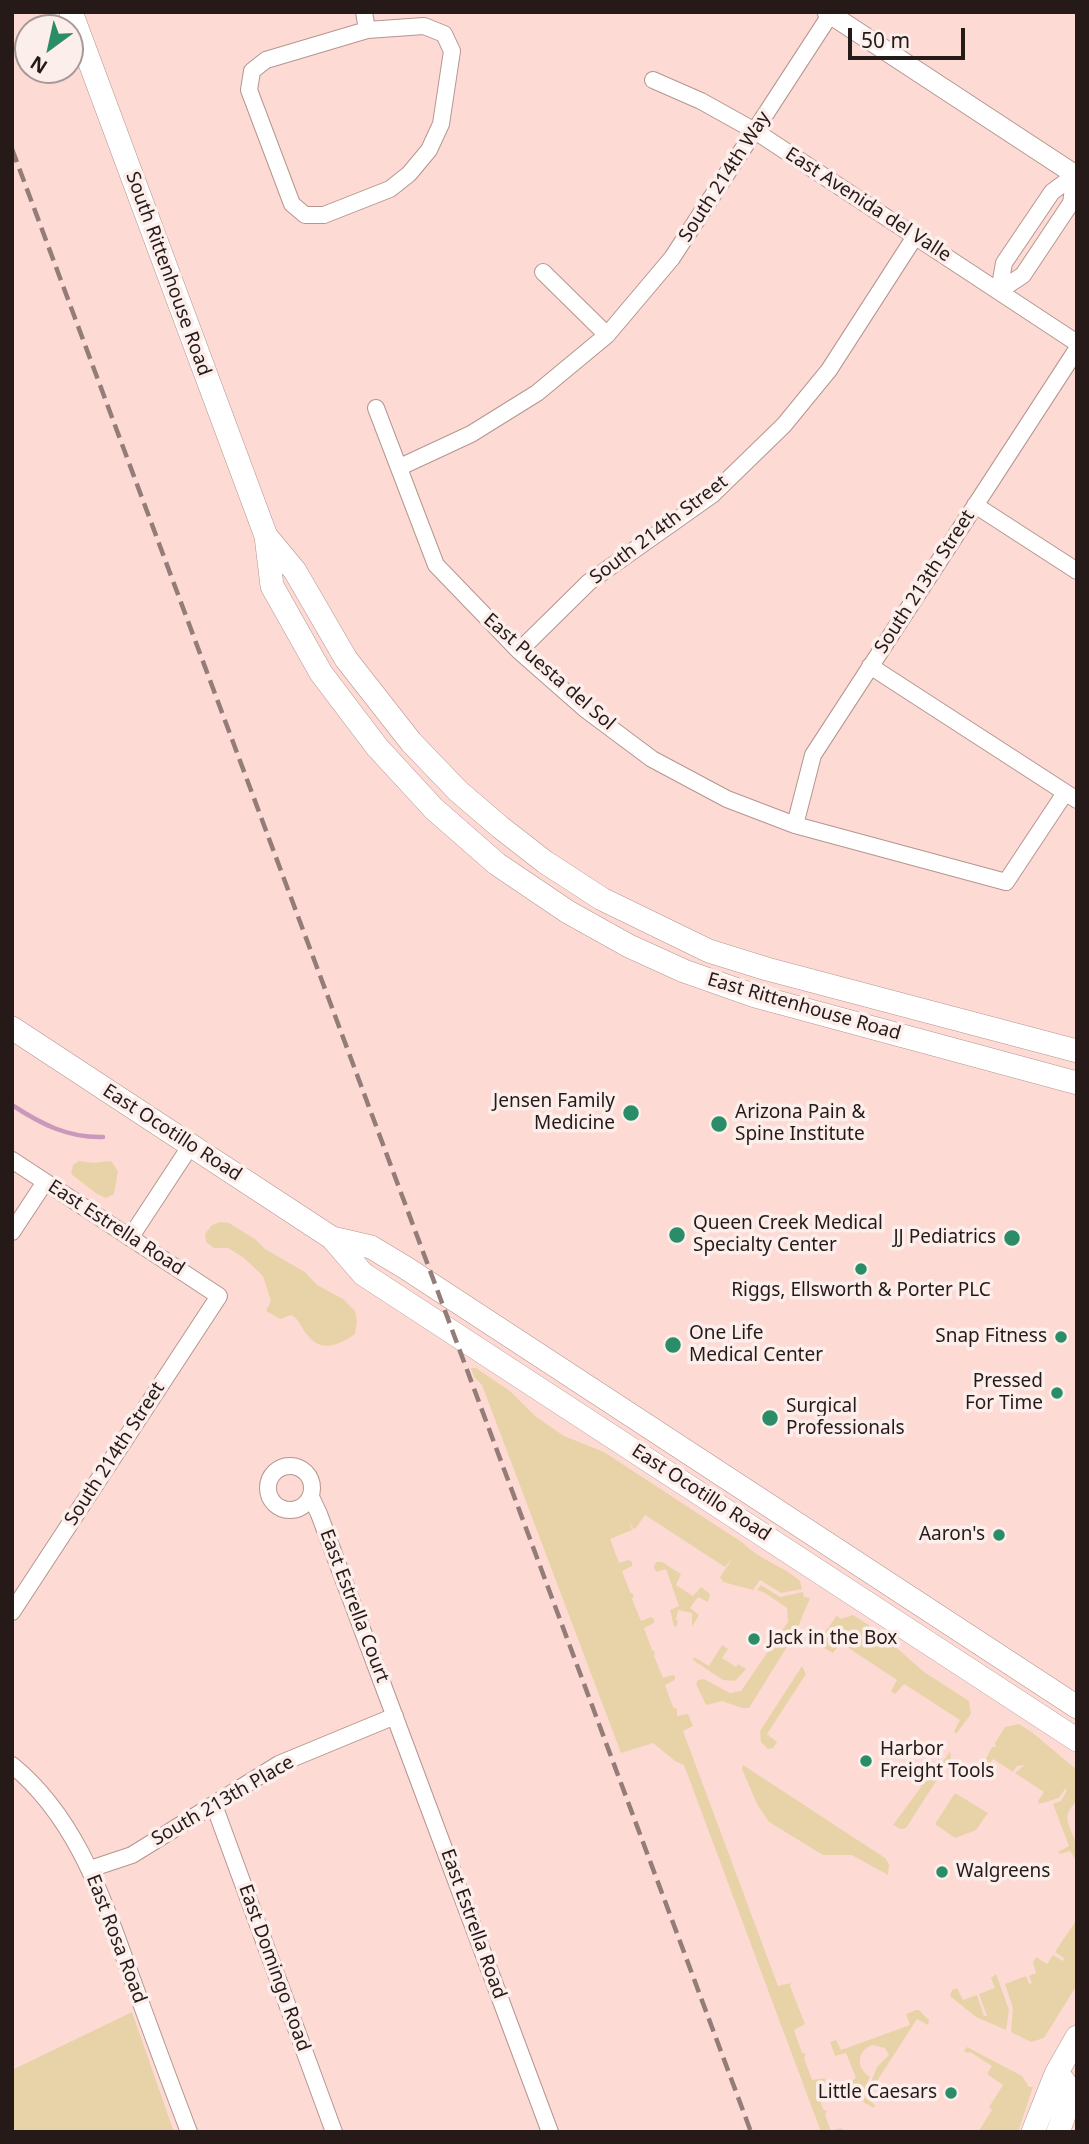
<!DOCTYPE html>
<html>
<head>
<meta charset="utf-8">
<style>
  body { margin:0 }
  #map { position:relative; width:1089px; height:2144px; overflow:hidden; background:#fddbd4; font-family:"Noto Sans",sans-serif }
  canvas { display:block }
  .frame { position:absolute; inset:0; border:14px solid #261a18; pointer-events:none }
  .north { position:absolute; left:14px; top:14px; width:70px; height:70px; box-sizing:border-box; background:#fceeeb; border:2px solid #a69997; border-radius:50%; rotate:213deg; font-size:19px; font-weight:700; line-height:28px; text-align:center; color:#261a18 }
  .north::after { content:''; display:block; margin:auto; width:24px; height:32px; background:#2a8d67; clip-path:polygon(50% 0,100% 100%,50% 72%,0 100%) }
  .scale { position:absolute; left:848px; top:28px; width:117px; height:32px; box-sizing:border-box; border:4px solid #261a18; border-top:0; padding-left:9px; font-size:21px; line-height:24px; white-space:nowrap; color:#261a18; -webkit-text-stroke:5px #fceeeb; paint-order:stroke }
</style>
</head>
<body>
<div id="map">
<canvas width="1089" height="2144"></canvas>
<div class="frame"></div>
<div class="north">N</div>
<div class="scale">50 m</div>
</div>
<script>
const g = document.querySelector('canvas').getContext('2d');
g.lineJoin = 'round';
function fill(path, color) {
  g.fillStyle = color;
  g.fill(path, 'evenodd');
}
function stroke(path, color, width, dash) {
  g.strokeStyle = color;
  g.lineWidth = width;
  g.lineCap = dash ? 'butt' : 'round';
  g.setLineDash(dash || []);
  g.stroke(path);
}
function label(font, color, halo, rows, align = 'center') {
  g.font = font + ' "Noto Sans",sans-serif';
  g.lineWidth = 7;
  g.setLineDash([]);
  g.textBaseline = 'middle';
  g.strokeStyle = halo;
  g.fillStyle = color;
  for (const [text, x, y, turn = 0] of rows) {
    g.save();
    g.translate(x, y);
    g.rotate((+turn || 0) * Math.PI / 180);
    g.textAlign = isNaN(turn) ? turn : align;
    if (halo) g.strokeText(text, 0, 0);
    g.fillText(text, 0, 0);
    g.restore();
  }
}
fill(new Path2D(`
  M79 1161 93 1163 111 1161 118 1171 114 1194 106 1198 97 1194 71 1174 73 1165Z
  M221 1222 229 1223 255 1239 265 1249 305 1272 317 1285 343 1299 355 1311 357 1322 355 1334C341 1344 323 1353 309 1337 301 1329 301 1320 291 1315L280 1319 266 1311 271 1301 263 1276 244 1258 228 1248H214L206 1242 205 1234 212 1225Z
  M471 1368H476L510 1391 535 1416 564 1436 604 1452 743 1543C761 1561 782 1565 800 1581L802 1589 781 1593 760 1580 753 1590 723 1582 720 1577 733 1558 725 1567 645 1515 636 1528 633 1529 629 1520 632 1530 610 1539 619 1563 629 1560 632 1562V1566L622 1571 630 1592 634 1595 632 1599 641 1621 651 1617 654 1619V1623L644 1628 652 1650 655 1652 654 1656 663 1678 672 1675 675 1676V1680L665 1685 673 1707 677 1709V1716L688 1714 693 1726 683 1731 778 1986 791 1983 790 1986 805 2024 794 2030 802 2053 806 2054 804 2058 812 2080 825 2078V2083L816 2088 823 2109 827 2111 825 2115 831 2131 841 2128 845 2132H821L684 1765 675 1761 653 1743 621 1753 482 1385 474 1377Z
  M656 1562H662L681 1574 676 1585 693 1596 701 1587 710 1594 708 1602 698 1597 690 1608 699 1615 692 1627V1613L678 1610 676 1620 678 1621 676 1627 674 1626 670 1610 679 1606 666 1569 656 1572 654 1567Z
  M761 1585 780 1597 803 1592 804 1597 810 1598 795 1634 749 1708H742L722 1701 706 1705 696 1684 698 1680 704 1679 730 1693 741 1691 788 1622 787 1608 765 1593 757 1590Z
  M837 1615 840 1619 853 1615 875 1629 924 1672 969 1701 971 1714 956 1734 954 1731 960 1720 904 1684 895 1694 891 1691 897 1680 841 1643 833 1653 824 1648 821 1638Z
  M722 1645 728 1649 722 1658 736 1667 738 1664 746 1669 735 1681 723 1680 693 1660 694 1657 709 1666Z
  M802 1666 806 1674 767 1734 777 1742 773 1748 768 1749 761 1742 760 1731Z
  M1019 1724 1033 1733 1077 1770V1801C1059 1818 1071 1825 1076 1844 1077 1850 1077 1856 1077 1862L1070 1851 1060 1854 1058 1852 1069 1846 1053 1804 1061 1801 1067 1790 1065 1789 1059 1798 1039 1804 1038 1801 1044 1792 1015 1773 1025 1765 1017 1766 1013 1772 993 1759 986 1770 981 1768 992 1747H996L995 1743 1005 1727Z
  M950 1751 951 1758 906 1828 900 1829 893 1825 921 1787 920 1785 929 1770 935 1773Z
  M743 1765 885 1858 889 1864 888 1875 852 1855H823L769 1822 757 1804 742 1769Z
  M955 1793 988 1813 976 1830 955 1838 935 1824Z
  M1077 1919V1985L1044 2038 1031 2042 1011 2032 1013 2008 1005 1984 1026 1976 1029 1984 1032 1983 1029 1976 1036 1973 1033 1962 1036 1957 1047 1964 1053 1955 1063 1961 1064 1958 1055 1952Z
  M996 1974 1009 2010 1006 2030 976 2017 950 1996 952 1990 957 1988 963 2000 977 1995 984 2016H987L979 1994 995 1988 991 1978Z
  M916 2010H919L929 2020 928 2025 917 2019 866 2098 875 2105 874 2108 863 2102 877 2067 889 2055 885 2048 872 2045C856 2052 856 2068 870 2077L863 2092 847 2084 856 2078 846 2053 835 2056 830 2042 836 2040 841 2050 910 2025 906 2014Z
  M132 2012 174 2132H12V2070Z
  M967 2047 1022 2076 1029 2087H1033L1018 2132H978L992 2110 989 2107 1003 2085 987 2074 992 2066 970 2052 968 2053 964 2051Z`), '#e8d3a9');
stroke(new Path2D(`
  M12 1105C41 1124 68 1138 103 1137`), '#c998ba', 4.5);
const minor = new Path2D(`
  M364 12 367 30
  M424 26 444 34 452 51 441 124 429 150 409 174 390 189 324 215H305L292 204 249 90 252 71 266 60 367 30Z
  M653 80 701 101 755 131 1077 343
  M543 272 607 335
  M999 291 1023 275 1071 203 1075 175
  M999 291 1004 263 1052 192 1075 175
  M376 408 436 565 519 651 585 709 652 759 727 799 795 825 1006 882 1065 793
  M400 467 471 434 537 393 607 335 672 258 832 12
  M975 505 1077 571
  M519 651 589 582 712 495 784 425 829 370 916 235
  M870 666 1077 800
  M795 825 813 755 1077 349
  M12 1160 219 1296 12 1612
  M12 1232 45 1182
  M130 1238 191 1145
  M268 1488a22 22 0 1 1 44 0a22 22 0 1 1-44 0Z
  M311 1497 319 1514 550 2132
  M12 1765C78 1819 103 1900 131 1976 150 2028 169 2080 189 2132
  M214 1805 334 2132
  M90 1869 132 1855 279 1764 395 1716`);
const tertiary = new Path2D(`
  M827 12 1077 176`);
const secondary = new Path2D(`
  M71 12 266 536 272 586 321 673 377 747 434 809 497 864 568 912 629 946 684 971 755 996 1077 1083
  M266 536 295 571 346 659 411 742 458 791 500 827 545 862 602 899 709 951 767 969 1077 1051
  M12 1028 332 1238 363 1274 1077 1740
  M332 1238 371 1247 406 1268 1077 1707
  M1056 2074C1077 2087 1065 2114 1058 2132
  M1033 2132 1056 2074 1077 2037`);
stroke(minor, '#b5958f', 18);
stroke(tertiary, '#b5958f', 21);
stroke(secondary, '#b5958f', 24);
stroke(minor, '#fff', 16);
stroke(tertiary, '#fff', 19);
stroke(secondary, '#fff', 23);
stroke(new Path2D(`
  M12 149 751 2132`), '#947d78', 4.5, [14, 7]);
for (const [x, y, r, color] of [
  [631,1113,9,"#2a8d67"],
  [719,1124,9,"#2a8d67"],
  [677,1235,9,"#2a8d67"],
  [1012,1238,9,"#2a8d67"],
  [861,1269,7,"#2a8d67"],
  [1061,1337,7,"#2a8d67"],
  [673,1345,9,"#2a8d67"],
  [1057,1393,7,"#2a8d67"],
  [770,1418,9,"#2a8d67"],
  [999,1535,7,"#2a8d67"],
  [754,1639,7,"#2a8d67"],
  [866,1761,7,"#2a8d67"],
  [942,1872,7,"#2a8d67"],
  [951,2093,7,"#2a8d67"]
]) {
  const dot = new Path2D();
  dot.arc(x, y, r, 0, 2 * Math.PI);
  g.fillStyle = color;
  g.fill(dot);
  stroke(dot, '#fceeeb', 2.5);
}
label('19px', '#261a18', '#fceeeb', [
  ["South 214th Way",725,177,-57],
  ["East Avenida del Valle",868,205,33],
  ["South Rittenhouse Road",168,274,70],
  ["South 214th Street",659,530,-37],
  ["South 213th Street",925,582,-57],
  ["East Puesta del Sol",549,672,41],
  ["East Rittenhouse Road",804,1007,16],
  ["East Ocotillo Road",172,1133,33],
  ["East Estrella Road",116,1228,33],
  ["South 214th Street",115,1454,-57],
  ["East Ocotillo Road",701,1493,33],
  ["East Estrella Court",354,1606,69],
  ["South 213th Place",223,1801,-30],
  ["East Estrella Road",473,1924,70],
  ["East Rosa Road",116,1939,69],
  ["East Domingo Road",274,1968,70]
]);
label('19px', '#261a18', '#fceeeb', [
  ["Jensen Family",615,1102,"right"],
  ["Medicine",615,1124,"right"],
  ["Arizona Pain &",735,1113],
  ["Spine Institute",735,1135],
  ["Queen Creek Medical",693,1224],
  ["Specialty Center",693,1246],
  ["JJ Pediatrics",996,1238,"right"],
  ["Riggs, Ellsworth & Porter PLC",861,1291,"center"],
  ["One Life",689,1334],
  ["Medical Center",689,1356],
  ["Snap Fitness",1047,1337,"right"],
  ["Pressed",1043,1382,"right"],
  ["For Time",1043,1404,"right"],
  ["Surgical",786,1407],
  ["Professionals",786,1429],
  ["Aaron's",985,1535,"right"],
  ["Jack in the Box",768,1639],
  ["Harbor",880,1750],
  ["Freight Tools",880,1772],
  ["Walgreens",956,1872],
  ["Little Caesars",937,2093,"right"]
], 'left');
</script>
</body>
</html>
